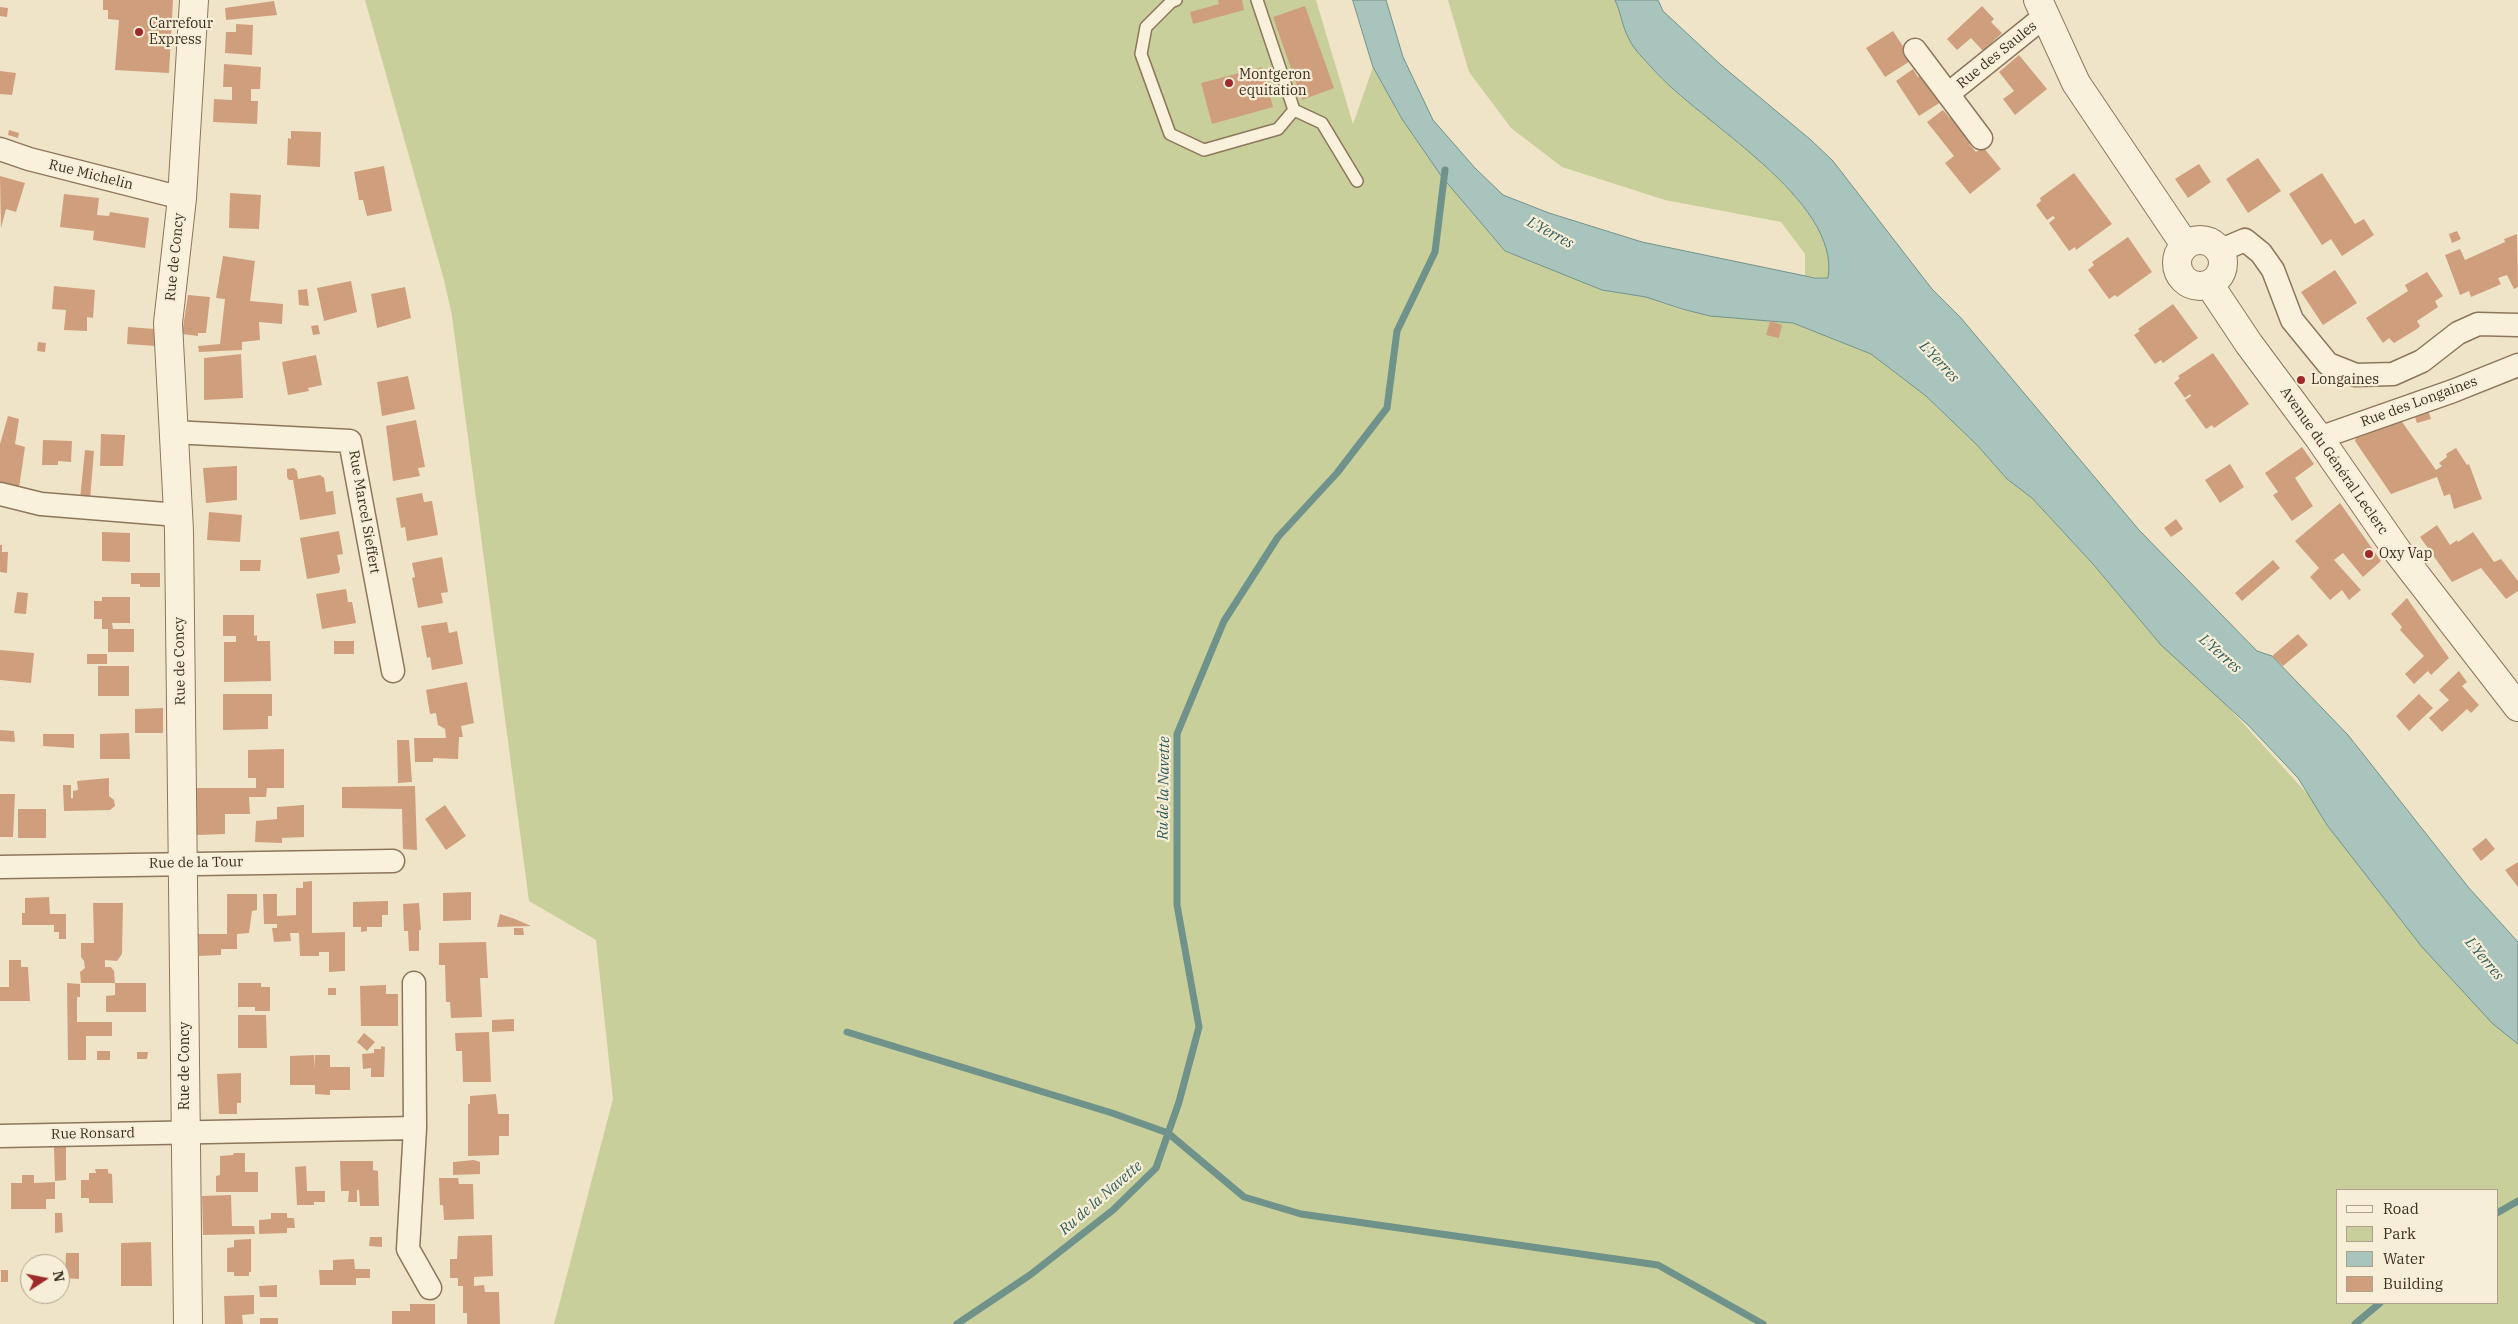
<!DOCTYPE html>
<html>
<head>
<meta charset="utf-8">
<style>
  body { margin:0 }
  #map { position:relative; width:2518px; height:1324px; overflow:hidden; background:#f0e4c8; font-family:"IBM Plex Serif",serif }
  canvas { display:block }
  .legend { position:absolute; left:2336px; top:1189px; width:162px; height:115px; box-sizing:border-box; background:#f7eed8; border:1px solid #ada18e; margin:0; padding:6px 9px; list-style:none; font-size:15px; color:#3d2e20 }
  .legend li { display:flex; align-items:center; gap:10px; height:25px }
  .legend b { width:25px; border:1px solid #ada18e }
  .north { position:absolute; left:20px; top:1254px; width:50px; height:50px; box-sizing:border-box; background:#f7eed8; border:1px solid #ada18e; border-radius:50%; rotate:79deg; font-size:14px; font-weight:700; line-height:20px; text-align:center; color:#3d2e20 }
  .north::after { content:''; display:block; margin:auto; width:18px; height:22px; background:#9e2a2b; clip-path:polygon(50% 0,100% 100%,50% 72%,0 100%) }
</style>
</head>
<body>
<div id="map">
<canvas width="2518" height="1324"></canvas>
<ul class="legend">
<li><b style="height:6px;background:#faf1dc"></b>Road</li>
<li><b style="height:14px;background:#c9cf9b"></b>Park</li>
<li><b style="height:14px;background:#a9c4bc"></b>Water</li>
<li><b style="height:14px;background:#cf9f7d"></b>Building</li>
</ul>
<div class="north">N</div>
</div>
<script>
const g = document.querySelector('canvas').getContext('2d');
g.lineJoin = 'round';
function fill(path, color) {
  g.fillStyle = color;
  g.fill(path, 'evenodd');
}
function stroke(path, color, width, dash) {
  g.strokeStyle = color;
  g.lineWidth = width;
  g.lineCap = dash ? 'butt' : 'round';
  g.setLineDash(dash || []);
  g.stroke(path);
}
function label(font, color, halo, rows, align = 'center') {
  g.font = font + ' "IBM Plex Serif",serif';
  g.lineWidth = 4.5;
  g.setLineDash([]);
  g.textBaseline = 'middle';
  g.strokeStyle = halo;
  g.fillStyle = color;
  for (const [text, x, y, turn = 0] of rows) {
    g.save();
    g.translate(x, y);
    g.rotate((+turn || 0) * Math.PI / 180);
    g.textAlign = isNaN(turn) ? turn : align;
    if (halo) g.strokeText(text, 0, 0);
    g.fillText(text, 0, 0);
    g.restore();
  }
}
fill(new Path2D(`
  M365 0H1316L1353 124 1373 67 1402 119 1442 177 1505 251 1602 290 1646 297 1682 310 1793 323 1871 354 1926 396 1977 445 2007 479 2032 498 2093 564 2153 635 2151 622 2342 832 2518 1042V1324H554L613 1099 596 940 529 901 452 316 444 280ZM2337 1190H2497V1303H2337Z
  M1448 0H1615C1621 13 1622 26 1629 39 1634 50 1645 60 1653 69 1699 122 1841 199 1828 278L1805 276V254L1781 222 1665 200 1562 167 1511 128 1469 72Z`), '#c9cf9b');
const water = new Path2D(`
  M1353 0H1386L1403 57 1433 120 1475 168 1503 195 1549 213 1642 242 1815 278H1828C1841 199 1699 122 1653 69 1645 60 1634 50 1629 39 1622 26 1621 13 1615 0H1658L1663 11 1721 65 1811 140 1833 161 1932 289 1961 318 2139 530 2257 651 2272 656 2348 735 2469 888 2518 942V1044L2493 1024 2422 947 2327 825 2298 778 2249 726 2161 645 2093 564 2032 498 2007 479 1977 445 1926 396 1871 354 1793 323 1710 316 1682 309 1646 297 1602 290 1505 251 1442 177 1402 119 1373 67Z`);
fill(water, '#a9c4bc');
stroke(water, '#6f938a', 1);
stroke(new Path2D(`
  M847 1032 1112 1113 1168 1133 1244 1197 1301 1214 1658 1265 1763 1324
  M2497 1213 2518 1201
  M957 1324 1030 1275 1113 1210 1156 1168 1179 1102 1199 1027 1177 905V734L1224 621 1278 537 1337 473 1387 408 1397 331 1435 252 1445 170
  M2355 1324 2380 1303`), '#6f938a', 7);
fill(new Path2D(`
  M103 0H173L169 73 115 70 119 20 108 19V10H103Z
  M1218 0H1242L1244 10 1193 24 1190 12 1219 4Z
  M274 1 277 15 226 20 225 8Z
  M1305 6 1334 88 1302 100 1273 17Z
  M1982 6 1994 19 1991 22 2002 33 1983 51 1971 38 1957 50 1947 39Z
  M0 7 8 8 7 17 0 16Z
  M236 24 253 25 252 55 225 53 226 32H236Z
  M1893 31 1912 60 1885 77 1866 48Z
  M2019 55 2047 89 2015 115 2003 99 2014 91 1999 72Z
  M224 64 261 67 260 89H251V101H258L257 124 213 122 214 99 232 100V87H223Z
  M1262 67 1273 107 1212 124 1201 83Z
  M1913 69 1918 77 1926 72 1944 100 1919 116 1896 81Z
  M0 71 16 73 12 95 0 94Z
  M1943 110 1950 118 1954 115 1978 137 1969 144 1976 152 1983 147 2001 169 1970 194 1945 163 1954 156 1927 122Z
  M9 130 19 133 18 138 8 135Z
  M291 131 321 132 320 167 287 165 288 138 291 139Z
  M2258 158 2281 191 2248 213 2226 179Z
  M2199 164 2211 182 2188 198 2175 179Z
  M384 166 392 211 367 216 363 200H359L354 172Z
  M2074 173 2112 224 2076 250 2075 247 2069 251 2049 223 2055 218 2053 216 2047 220 2036 205 2041 201 2040 198Z
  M2322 173 2355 224 2364 219 2374 235 2342 256 2331 239 2322 245 2289 194Z
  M0 176 25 183 16 212 6 209 1 228Z
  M230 193 261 195 259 229 229 228Z
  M64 194 99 198 97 215 109 216 110 212 149 218 145 248 93 240 94 231 60 227Z
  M2457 231 2461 239 2452 243 2449 234Z
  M2517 234 2518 287 2514 289 2507 275 2498 278 2501 284 2497 286 2471 297 2469 291 2460 295 2445 255 2460 249 2465 260 2505 242 2504 239Z
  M2128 237 2152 272 2117 297 2115 295 2109 299 2088 270 2094 265 2092 262Z
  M223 256 255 261 250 301 283 304 282 324 259 322 260 340 242 342V350L199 352 198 346 220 344 225 299 216 298Z
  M2335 270 2357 303 2323 325 2301 292Z
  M2427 272 2443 296 2435 301 2438 307 2417 321 2420 326 2417 329 2394 343 2389 338 2383 343 2366 318 2408 291 2405 285Z
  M351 281 357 312 324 321 317 288Z
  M54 286 95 290 93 318 87 317V331L64 330 66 310 52 309Z
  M405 287 411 318 377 328 371 294Z
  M307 289 309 306 299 305 298 290Z
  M188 295 210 297 206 333H198V336L182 334Z
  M2173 304 2198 338 2163 363 2161 360 2155 364 2134 335 2140 331 2138 329Z
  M1770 321 1782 325 1779 338 1766 335Z
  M318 325 320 334 313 335 311 326Z
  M128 327 155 329 156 346 127 344Z
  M38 342 46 343 45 352 37 351Z
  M2213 353 2249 404 2214 428 2212 425 2206 429 2185 400 2191 396 2190 394 2185 398 2174 383 2180 378 2178 376Z
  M241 354 243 398 204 400V358Z
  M316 355 322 385 308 388 309 391 288 395 282 362Z
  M408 376 415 409 382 416 377 382Z
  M2428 410 2431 419 2417 423 2414 414Z
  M8 416 19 419 15 444 25 447 19 488 0 483V444Z
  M2400 419 2436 470 2442 466 2439 463 2447 457 2446 454 2456 448 2467 465 2469 464 2482 499 2454 509 2450 494 2444 496 2437 477 2391 494 2355 441 2357 434Z
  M416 420 425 467 418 468 420 476 393 481 386 426Z
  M101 434 125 435 123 466H100Z
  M43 440 72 441 71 462 58 461V465H42Z
  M2302 447 2314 464 2295 478 2313 506 2292 521 2273 495 2278 492 2265 473Z
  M85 450 94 451 90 500 80 499Z
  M2230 464 2244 487 2220 503 2205 480Z
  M237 466V500L206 503 203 468Z
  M294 468 297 471 298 479 320 475 324 478 326 492 333 491 336 514 300 520 293 480H289L287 477V469Z
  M422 493 424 502 432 501 438 535 407 541 405 527 401 528 396 498Z
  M2340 503 2381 561 2363 577 2343 553 2334 560 2361 590 2349 600 2342 590 2330 600 2310 577 2319 568 2295 541Z
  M209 512 242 515 240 542 207 540Z
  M2176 519 2183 529 2171 537 2164 528Z
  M2437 525 2450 545 2457 540 2458 542 2473 532 2494 562 2501 559 2518 581V591L2506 599 2481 568 2452 582 2420 537Z
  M339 531 343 554 337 555 340 569 339 573 307 579 300 538Z
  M102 532 130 533V562L102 561Z
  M0 545H2V552H8L7 573 0 572Z
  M442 557 448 592 441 593 443 603 418 608 412 578 415 577 412 563Z
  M240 560H261L260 571H240Z
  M2273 560 2280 568 2242 601 2235 593Z
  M131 573H160V587H140V584H131Z
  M346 589 348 602H352L356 623 322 629 316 594Z
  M17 592 28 593 26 614 14 613Z
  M102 597H130V623H112L113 629H134V652H108V629H102V619H94V601H102Z
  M2407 598 2449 658 2431 675 2428 671 2414 684 2405 674 2424 656 2400 630 2402 627 2391 614Z
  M223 615H254V636L257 635V641H270L271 681 224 682V642H236V636H223Z
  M447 622 449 633 457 631 463 664 432 670 430 657 427 658 421 626Z
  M2298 634 2308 645 2283 666 2272 656Z
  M334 641H354V654H334Z
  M0 650 34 653 31 683 0 680Z
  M87 654H107V664H87Z
  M98 666H129V696H98Z
  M2459 671 2467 682 2462 686 2479 705 2471 713 2467 709 2442 732 2429 718 2449 700 2439 690Z
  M467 682 474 723 461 726 463 737H459L458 759 433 758V762H415L414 738H446L445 729 438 725 436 713 430 714 426 690Z
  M223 694H272V716H268V729L223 730Z
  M2419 694 2433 708 2409 731 2396 716Z
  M163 708V733H135V709Z
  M0 730 14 731 15 742 0 741Z
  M129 733 130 759H100V734Z
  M43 734H74V748L43 746Z
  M397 740H409L412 782 398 783Z
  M284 749V788H267L266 797H249L250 814H225V834L197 835V788H256V778H248V750Z
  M109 778V796L114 800 115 806 110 810 64 811 63 785H71V798H73V791L78 790 77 781Z
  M415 786 417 850 403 849 402 809 342 808V787Z
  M0 794H15L13 837H0Z
  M304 805V837L282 838V843L255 842 256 821 277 819V807Z
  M445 805 466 836 446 850 425 819Z
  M18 809H46V838H18Z
  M2486 838 2495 849 2481 861 2472 849Z
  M2518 862V887L2505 870Z
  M312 881V933L345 932V971L329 972V952H319V956H300L299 933H290L291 941 274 942 272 928H277V924H264L263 894H277V916L296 915V888H303V882Z
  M471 892V920L443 921V893Z
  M227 894H257V910L252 911 249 933 237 934V949H221V955L199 956 198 934H227Z
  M49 897 50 914H66V939H59V932H54V925H22V913H25V898Z
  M388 901V915H382V927H367V931L361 932V927H353V902Z
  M93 903H123L122 954 117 961 105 960V967H111L114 971 115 983H81L80 972 85 968 84 961 81 957V943H94Z
  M419 903 421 930H419V951H409L408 931H404L403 904Z
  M500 914 515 919 531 926 497 927Z
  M514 928H523L524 935H514Z
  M486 942 488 978H480L482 1017 451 1018 450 1002H446L445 965H439V943Z
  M9 960H21V967H28L30 1001H0V987H9Z
  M67 983 80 984V997H77V1022H112V1036H86V1060H68Z
  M115 983H146V1012H106V996L115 995Z
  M238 983H261V987H270V1011H255V1007H238Z
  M386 985V994H398V1026H361L360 986Z
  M328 988H336V995H328Z
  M238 1015H266L267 1048H238Z
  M514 1019V1031L492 1032V1020Z
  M489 1032 491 1082H463L462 1051H456L455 1033Z
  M364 1033 375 1042 367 1051 357 1042Z
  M381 1046 385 1047 384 1077H371V1068L363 1069 362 1054 374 1053V1049H381Z
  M97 1051H110V1060H97Z
  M137 1052H148L147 1059H137Z
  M314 1055V1069L315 1055H330V1067H350V1090H330V1095L315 1094V1085H290V1056Z
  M241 1073V1103H237V1114H219L217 1074Z
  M496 1094 498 1114H509V1136H499V1155L468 1156V1104H470V1096Z
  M54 1147H66V1180L55 1181Z
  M234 1153H245V1172H258V1192H216V1176L220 1175V1156L233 1155Z
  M474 1160 480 1162V1174L453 1175V1162Z
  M340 1161H373V1170L378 1171 379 1206H360L359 1190H357V1202H348L349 1191H341Z
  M306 1166 307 1191H325V1202H314V1205H297L295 1167Z
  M95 1169H108V1173L112 1174 113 1203H89V1198H81V1180H89V1173H96Z
  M22 1175H34V1183L55 1182V1199H46V1209H11V1183H22Z
  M439 1178H458L459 1184H473L474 1219 444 1220 443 1205H440Z
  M231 1195 232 1226H254L255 1234 203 1235 202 1196Z
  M55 1213H62L63 1232 55 1233Z
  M271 1213H287V1218H294L295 1228H287V1233L259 1234V1220L271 1219Z
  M492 1235 493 1276 474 1277V1286L484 1285 485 1292H499L500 1324H467V1313H463V1286H458V1278H450V1259H457L458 1236Z
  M370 1237H382V1247L369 1246Z
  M251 1239V1272H249V1276H234V1272H227V1248L234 1247V1240Z
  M151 1242 152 1286H121V1243Z
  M66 1253H79V1279L65 1278Z
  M354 1259 355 1269H370V1278H356V1285H320L319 1270H333V1260Z
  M1 1270H8V1282H1Z
  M277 1285V1297H260L259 1286Z
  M254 1295V1314L242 1315 243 1324H225L224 1296Z
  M410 1304H435V1324H392V1311H410Z
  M260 1318H278V1324H260Z`), '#cf9f7d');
const service = new Path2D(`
  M1176 0 1171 2 1146 27 1141 54 1170 134 1204 150 1278 129 1294 110
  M1257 0 1294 110 1322 123 1357 181`);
const minor = new Path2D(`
  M1915 50 1981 138
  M1948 94 2045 16
  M0 149 29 159 182 198
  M2219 251 2245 240 2261 253 2273 270 2292 320 2328 364 2356 375 2393 374 2422 361 2458 333 2478 324 2518 325
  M172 432 350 441 393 671
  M2319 438 2453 391 2518 365
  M0 494 41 504 178 515
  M0 867 393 861
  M415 1128 408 1249 430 1288
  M0 1136 415 1128 414 983`);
const tertiary = new Path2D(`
  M2038 0 2076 83 2185 245
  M2177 263a23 23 0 1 1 46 0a23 23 0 1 1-46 0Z
  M2209 284 2249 344 2319 438 2398 552 2518 707
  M188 1324 179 531 168 323 182 198 194 0`);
stroke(service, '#8d765c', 14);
stroke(minor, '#8d765c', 25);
stroke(tertiary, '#8d765c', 30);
stroke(service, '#faf1dc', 11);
stroke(minor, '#faf1dc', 22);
stroke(tertiary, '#faf1dc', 28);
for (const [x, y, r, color] of [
  [139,32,5,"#9e2a2b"],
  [1229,83,5,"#9e2a2b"],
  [2301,380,5,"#9e2a2b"],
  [2369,554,5,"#9e2a2b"]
]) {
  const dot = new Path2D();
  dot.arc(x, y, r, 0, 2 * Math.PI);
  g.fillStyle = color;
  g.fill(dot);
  stroke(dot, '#f7eed8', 2);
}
label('14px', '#3d2e20', '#f7eed8', [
  ["Carrefour",149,24],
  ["Express",149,40],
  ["Montgeron",1239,75],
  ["equitation",1239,91],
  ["Longaines",2311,380],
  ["Oxy Vap",2379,554]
], 'left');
label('14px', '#3d2e20', '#f7eed8', [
  ["Rue des Saules",1997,55,-39],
  ["Rue Michelin",91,175,14],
  ["Rue de Concy",175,257,-84],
  ["Rue des Longaines",2419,402,-20],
  ["Avenue du Général Leclerc",2334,461,55],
  ["Rue Marcel Sieffert",364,512,80],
  ["Rue de Concy",180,661,-91],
  ["Rue de la Tour",196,863,-1],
  ["Rue de Concy",185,1066,-90],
  ["Rue Ronsard",93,1134,-1]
]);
label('italic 15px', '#2f5d5a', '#f7eed8', [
  ["L'Yerres",1550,233,28],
  ["L'Yerres",1939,362,47],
  ["L'Yerres",2220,654,41],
  ["Ru de la Navette",1164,788,-89],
  ["L'Yerres",2484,959,50],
  ["Ru de la Navette",1101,1198,-41]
]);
</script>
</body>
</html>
